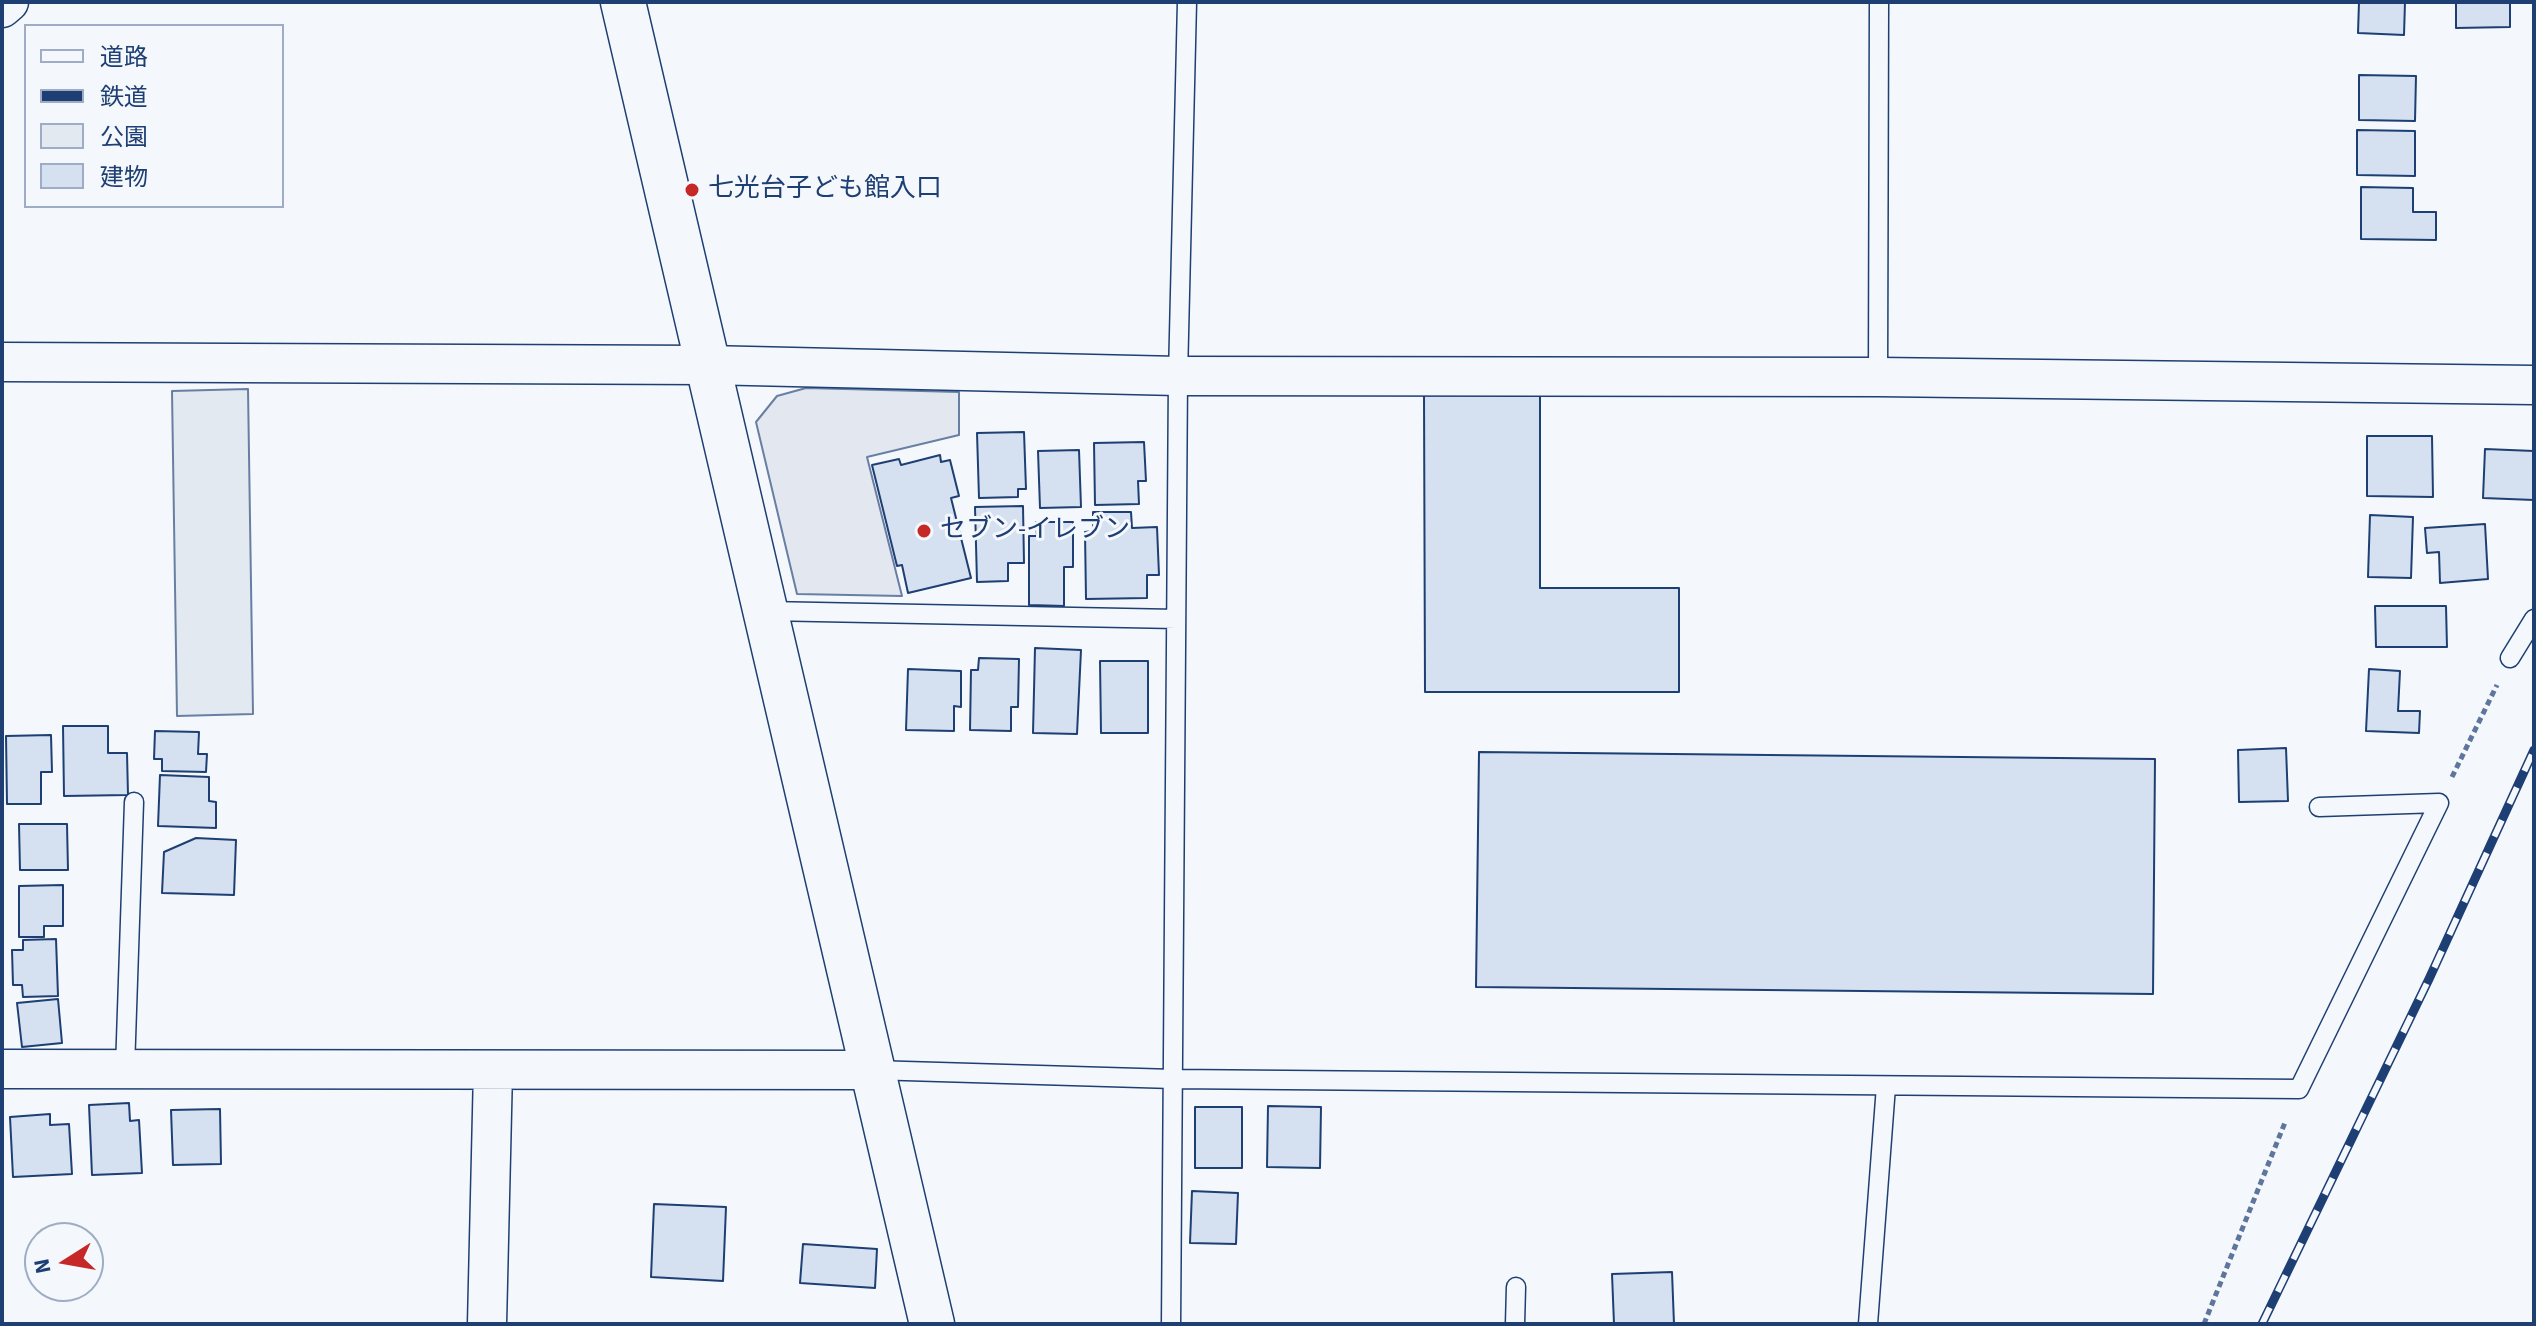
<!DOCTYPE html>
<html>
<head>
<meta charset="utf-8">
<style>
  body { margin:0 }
  #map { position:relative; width:2536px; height:1326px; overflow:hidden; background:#f4f7fb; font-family:"Source Sans 3","Noto Sans JP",sans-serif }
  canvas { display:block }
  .frame { position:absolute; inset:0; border:4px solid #1d3f73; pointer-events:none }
  .legend { position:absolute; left:24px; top:24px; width:260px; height:184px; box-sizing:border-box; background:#f4f7fb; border:2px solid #9eadc5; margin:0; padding:10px 14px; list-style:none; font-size:24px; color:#1d3f73 }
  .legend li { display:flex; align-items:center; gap:16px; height:40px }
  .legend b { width:40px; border:2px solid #9eadc5 }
  .north { position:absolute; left:24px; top:1222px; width:80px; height:80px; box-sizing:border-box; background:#f4f7fb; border:2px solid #9eadc5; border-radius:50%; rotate:259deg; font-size:22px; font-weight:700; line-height:32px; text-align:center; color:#1d3f73 }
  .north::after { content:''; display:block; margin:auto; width:28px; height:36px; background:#c62828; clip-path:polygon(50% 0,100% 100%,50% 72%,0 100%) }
</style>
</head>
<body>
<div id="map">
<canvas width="2536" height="1326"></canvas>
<div class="frame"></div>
<ul class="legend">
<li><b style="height:10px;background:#f4f7fb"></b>道路</li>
<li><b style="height:10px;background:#1d3f73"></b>鉄道</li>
<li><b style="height:22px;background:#e3e9f0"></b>公園</li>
<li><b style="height:22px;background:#d5e0f0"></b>建物</li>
</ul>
<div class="north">N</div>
</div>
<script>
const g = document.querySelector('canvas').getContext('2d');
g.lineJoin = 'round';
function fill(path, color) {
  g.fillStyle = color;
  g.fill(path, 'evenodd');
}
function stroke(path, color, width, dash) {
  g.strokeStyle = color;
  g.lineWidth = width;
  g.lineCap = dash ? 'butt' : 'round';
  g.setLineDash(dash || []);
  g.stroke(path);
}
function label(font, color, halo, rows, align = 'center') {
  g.font = font + ' "Source Sans 3","Noto Sans JP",sans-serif';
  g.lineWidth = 6;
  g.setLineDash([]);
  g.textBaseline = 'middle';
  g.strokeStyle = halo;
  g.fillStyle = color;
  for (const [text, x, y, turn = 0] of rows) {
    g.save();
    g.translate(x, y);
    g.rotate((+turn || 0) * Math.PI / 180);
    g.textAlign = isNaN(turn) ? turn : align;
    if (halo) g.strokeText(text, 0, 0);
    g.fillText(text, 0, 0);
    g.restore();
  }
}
const green = new Path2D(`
  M248 389 253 714 177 716 172 391Z`);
fill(green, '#e3e9f0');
stroke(green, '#687fa3', 2);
const parking = new Path2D(`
  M806 388 959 392V435L867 457 902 596 797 594 756 422 777 396Z`);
fill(parking, '#e3e8f0');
stroke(parking, '#687fa3', 2);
const building = new Path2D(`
  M2359 2H2405L2404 35 2358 33Z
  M2456 2H2510V27L2456 28Z
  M2359 75 2416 76 2415 121 2359 120Z
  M2357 130 2415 131V176L2357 175Z
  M2361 187 2413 188V212H2436V240L2361 239Z
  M1424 393H1540V588H1679V692H1425Z
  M1024 432 1026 489H1018V497L979 498 977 433Z
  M2367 436H2432L2433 497 2367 496Z
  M1144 442 1146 481H1138L1139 504 1095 505 1094 443Z
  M2485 449 2534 451V500L2483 498Z
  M1079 450 1081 507 1040 508 1038 451Z
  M940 455 941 462 950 460 959 496 951 498 971 578 908 593 902 565 897 566 872 465 899 459 901 465Z
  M1023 506 1024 563H1008V581L977 582 975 507Z
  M1093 512H1131L1132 528 1157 527 1159 575H1147V598L1086 599 1085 532 1093 531Z
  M2370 515 2413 517 2411 578 2368 577Z
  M1036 522H1073V567H1064V606L1029 605V536H1037Z
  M2485 524 2488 579 2440 583 2439 552 2427 553 2425 528Z
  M2375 606H2446L2447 647H2376Z
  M1035 648 1081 650 1077 734 1033 733Z
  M979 658 1019 659 1018 707H1011V731L970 730 971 670H978Z
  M1100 661H1148V733H1101Z
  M908 669 961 671V707L954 706V731L906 730Z
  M2369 669 2400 671 2398 711H2420L2419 733 2366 731Z
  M63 726H108V753H127L128 795 64 796Z
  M155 731 199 732 198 754H207L206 772 162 771V759H154Z
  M51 735 52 772H41V804H7L6 736Z
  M2286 748 2288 801 2239 802 2238 750Z
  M1479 752 2155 759 2153 994 1476 987Z
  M160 775 209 777V801L216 802V828L158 826Z
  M19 824H67L68 870H20Z
  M196 838 236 840 234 895 162 893 164 852Z
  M63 885V926H44V937H19V886Z
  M56 939 58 996 23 997 22 985H13L12 950H23V940Z
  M58 999 62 1043 22 1047 17 1003Z
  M129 1103 130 1121 139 1120 142 1173 92 1175 89 1105Z
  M1268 1106 1321 1107 1320 1168 1267 1167Z
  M1195 1107H1242V1168H1195Z
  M220 1109 221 1164 173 1165 171 1110Z
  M50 1114V1125L69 1124 72 1174 13 1177 10 1117Z
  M1192 1191 1238 1193 1236 1244 1190 1243Z
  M654 1204 726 1207 723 1281 651 1277Z
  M803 1244 877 1249 875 1288 800 1283Z
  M1672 1272 1674 1324H1614L1612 1274Z`);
fill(building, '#d5e0f0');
stroke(building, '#1d3f73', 2);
const service = new Path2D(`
  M1878 377 1879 2
  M766 611 1176 619
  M2510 658 2534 619
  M125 1069 134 802
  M872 1070 1173 1079 2299 1089 2439 803 2319 807
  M1171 1324 1178 376 1187 2
  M1515 1324 1516 1287
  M1868 1324 1886 1086`);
const minor = new Path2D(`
  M2 8 9 2
  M2 362 707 365 1178 376 1878 377 2534 385
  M2 1069 872 1070
  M487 1324 493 1070`);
const tertiary = new Path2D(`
  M623 2 932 1324`);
stroke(service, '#1d3f73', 21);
stroke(minor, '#1d3f73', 41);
stroke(tertiary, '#1d3f73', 47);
stroke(new Path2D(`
  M2452 777 2497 685
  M2204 1324 2286 1120`), '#5e769c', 5, [6, 4]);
stroke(service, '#f4f7fb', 18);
stroke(minor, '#f4f7fb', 38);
stroke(tertiary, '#f4f7fb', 44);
const rail = new Path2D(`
  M2262 1324 2429 979 2534 750`);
stroke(rail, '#1d3f73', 9);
stroke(rail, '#f4f7fb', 6, [18]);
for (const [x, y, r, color] of [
  [692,190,8,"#c62828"],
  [924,531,8,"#c62828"]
]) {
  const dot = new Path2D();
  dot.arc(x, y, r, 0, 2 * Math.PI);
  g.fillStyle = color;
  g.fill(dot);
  stroke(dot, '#f4f7fb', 3);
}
label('26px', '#1d3f73', '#f4f7fb', [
  ["七光台子ども館入口",708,190],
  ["セブン-イレブン",940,531]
], 'left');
</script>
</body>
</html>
